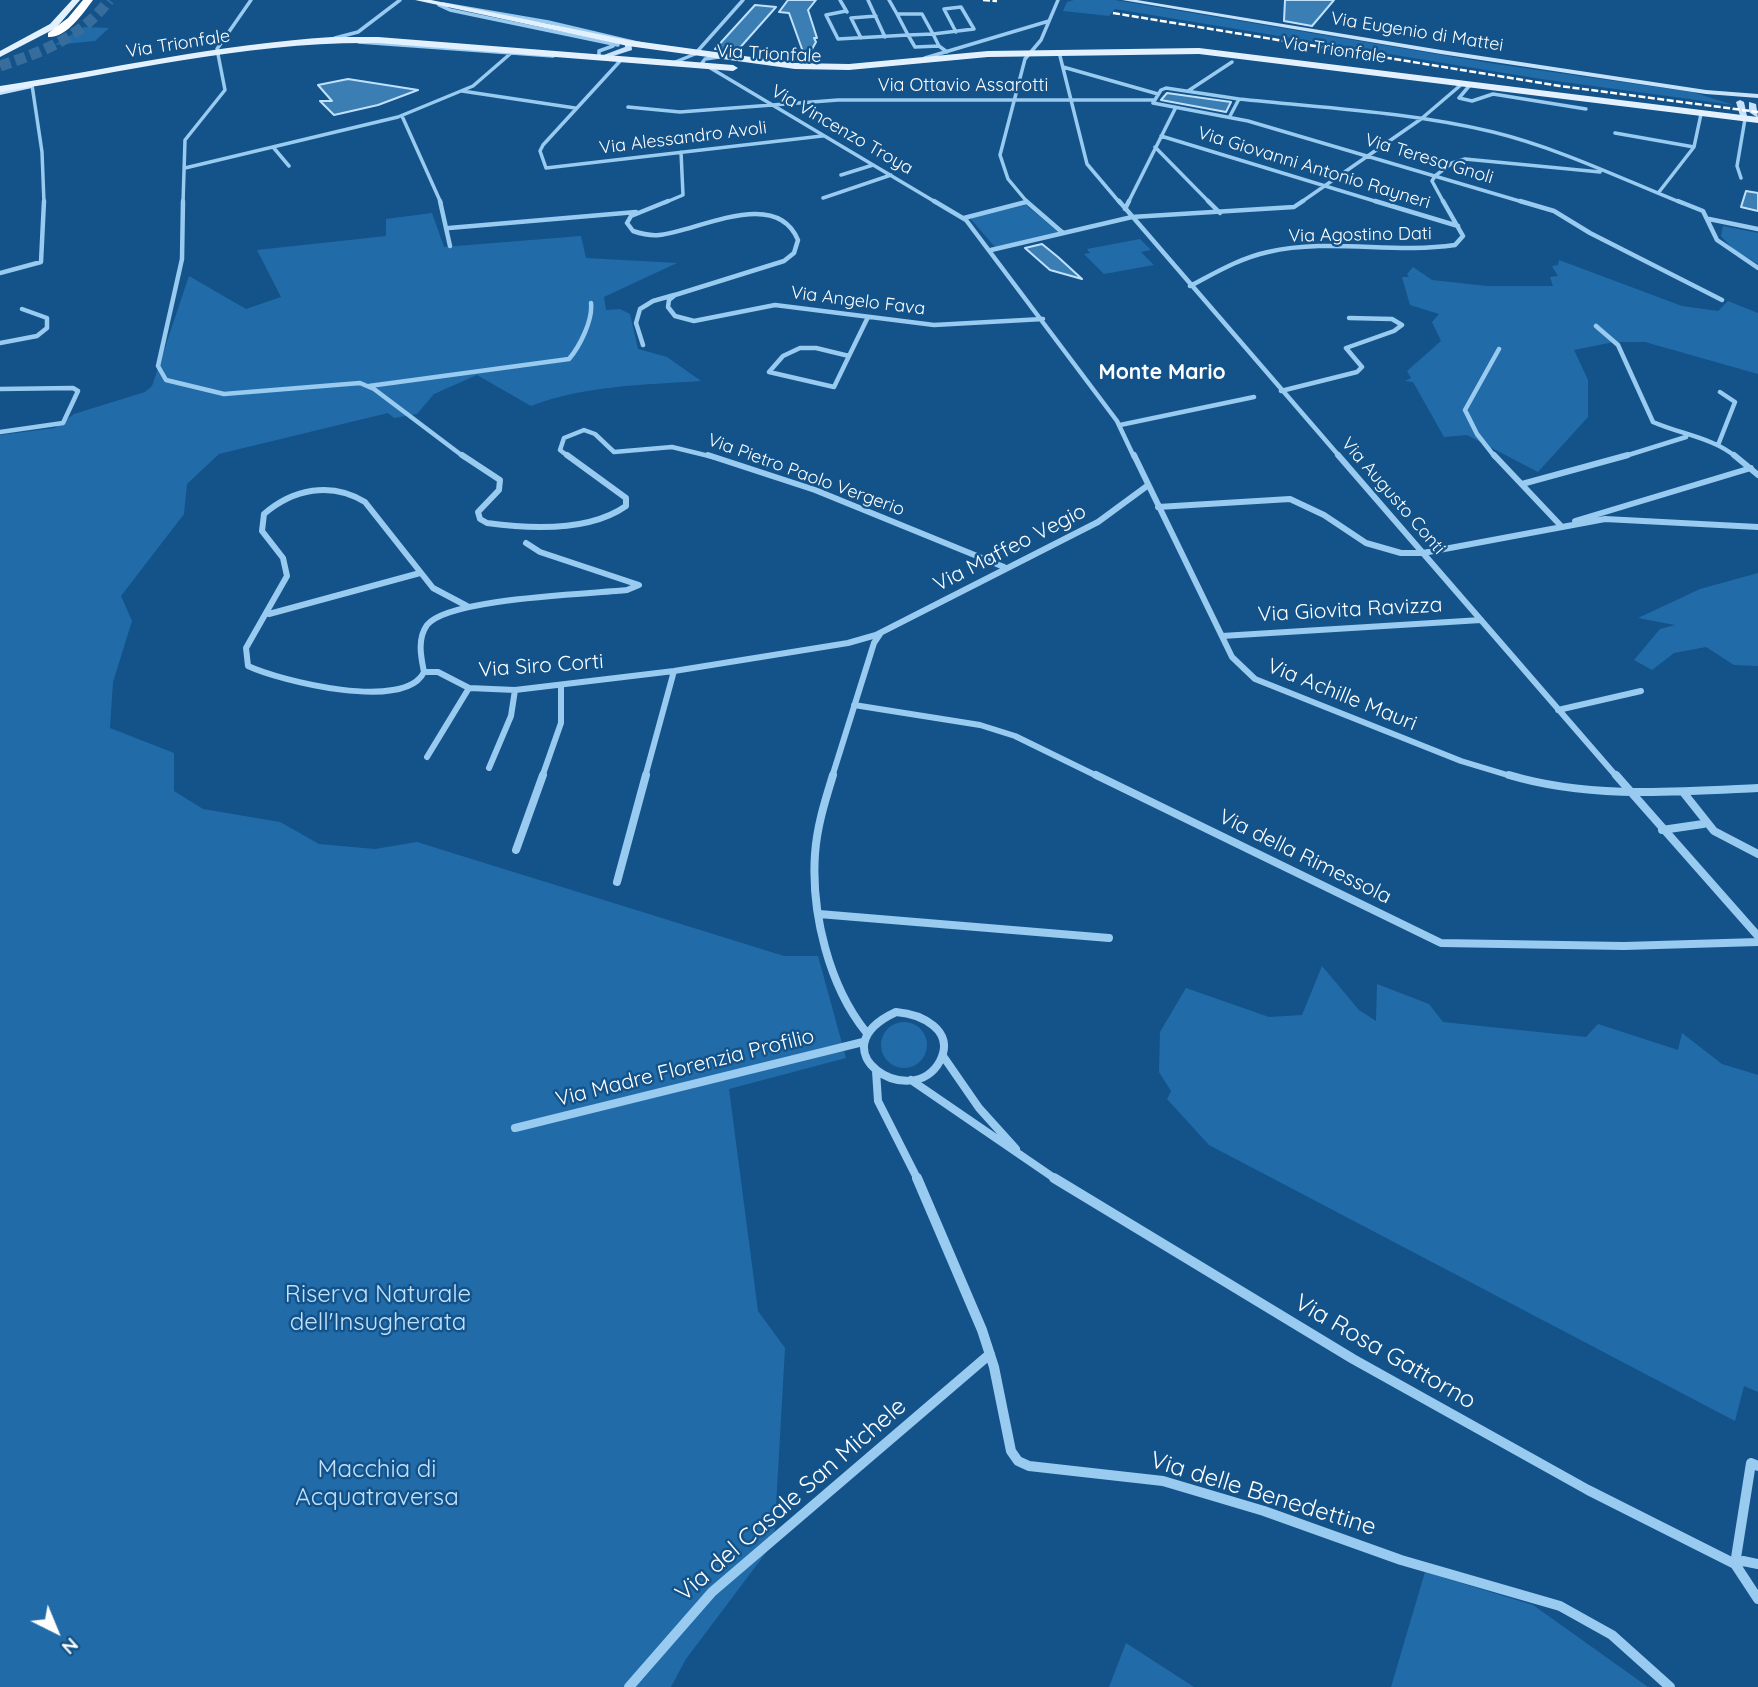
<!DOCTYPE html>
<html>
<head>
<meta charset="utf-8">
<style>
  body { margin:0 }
  #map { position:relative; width:1758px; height:1687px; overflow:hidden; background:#13538a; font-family:Quicksand,sans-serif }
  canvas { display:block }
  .north { position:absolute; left:21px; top:1596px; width:70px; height:70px; -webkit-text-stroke:5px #13538a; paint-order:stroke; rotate:137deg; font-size:19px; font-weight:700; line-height:28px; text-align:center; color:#fff }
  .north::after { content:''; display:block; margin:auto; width:24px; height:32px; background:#fff; clip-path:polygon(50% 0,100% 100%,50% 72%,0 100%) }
</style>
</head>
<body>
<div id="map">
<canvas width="1758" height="1687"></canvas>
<div class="north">N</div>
</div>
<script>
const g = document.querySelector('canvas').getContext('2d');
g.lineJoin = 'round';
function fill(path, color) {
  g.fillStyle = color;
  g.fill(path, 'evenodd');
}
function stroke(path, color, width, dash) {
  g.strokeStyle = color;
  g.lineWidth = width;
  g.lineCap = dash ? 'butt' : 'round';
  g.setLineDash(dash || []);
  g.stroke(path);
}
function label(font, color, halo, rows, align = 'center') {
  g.font = font + ' Quicksand,sans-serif';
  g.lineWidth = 5;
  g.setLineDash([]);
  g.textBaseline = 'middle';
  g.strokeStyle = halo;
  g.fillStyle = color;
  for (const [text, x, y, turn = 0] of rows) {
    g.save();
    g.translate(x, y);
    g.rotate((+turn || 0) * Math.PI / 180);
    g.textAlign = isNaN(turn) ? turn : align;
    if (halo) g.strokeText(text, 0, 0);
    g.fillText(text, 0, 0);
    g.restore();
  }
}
fill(new Path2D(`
  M1074 0H1115L1496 64 1692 92 1734 105 1541 79 1115 9 1109 16 1063 11 1067 2Z
  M84 27 109 28 95 41 54 45Z
  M1026 205 1058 232 995 247 970 218Z
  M432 213 444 247 581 236 586 258 677 263 604 297 606 310 620 309 630 314 638 349 667 357 701 381C643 385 586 385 531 406L477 375 434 394 417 414 394 418 388 413 219 454 187 484 184 514 121 596 132 621 113 682 110 728 174 753V791L203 809 280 822 319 844 375 849 417 842 784 956H818L846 1058 729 1089 758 1311 785 1348 774 1542 686 1659 671 1687H0V435L55 428 74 414 145 392 152 386 189 276 246 309 281 297 257 250 386 236V219Z
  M1723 226 1758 233V264L1733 249 1721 236Z
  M1140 239 1151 250 1141 252 1154 265 1104 274 1084 254 1090 253 1087 249Z
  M1559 260 1682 306 1718 311 1728 301 1758 313V374L1645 342H1614L1574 350 1588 380V417L1538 472 1467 435 1444 437 1413 382 1405 381 1411 378 1407 371 1441 341 1432 322 1439 314 1410 305 1402 277H1409L1407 274 1413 267 1432 280 1487 286H1553L1550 277 1558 276 1552 266 1558 265Z
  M1758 573V666L1734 665 1706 647 1674 653 1652 670 1634 660 1660 629 1675 625 1638 618 1700 589Z
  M1322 966 1359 1010 1376 1021 1377 984 1429 1004 1443 1022 1586 1037 1598 1024 1678 1050 1682 1033 1722 1064 1758 1075V1392L1744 1386 1735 1421 1209 1145 1167 1099 1171 1091 1159 1072 1160 1032 1186 988 1269 1017 1302 1015Z
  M881 1045a23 23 0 1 1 46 0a23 23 0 1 1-46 0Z
  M1425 1572 1533 1605 1648 1687H1391Z
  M1126 1643 1194 1687H1109Z`), '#216ca8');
const building = new Path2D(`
  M788 0H816L808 10 817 38H814L816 42 806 60 789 13 779 12Z
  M1285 0H1334L1312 26 1284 21Z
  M755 5 776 7 737 51 715 49Z
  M348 79 418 90 378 105 334 115 320 101H332L318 85Z
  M1167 93 1231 102 1226 112 1161 100Z
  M1746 191 1758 193V211L1741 207Z
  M1042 244 1058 257 1082 279 1050 270 1025 248Z`);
fill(building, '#3b7eb4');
stroke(building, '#c0e1fc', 2);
stroke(new Path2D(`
  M0 66C42 52 82 37 109 0`), '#366d9c', 11, [11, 5]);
stroke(new Path2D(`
  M840 0 847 12
  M868 0 885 37
  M889 0 897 14
  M443 4 548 22 650 46
  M439 5 450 10 618 45
  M846 11 826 15 838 39 908 35 915 47 939 46 947 52
  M897 14H922L933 34 908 35Z
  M933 34 939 46
  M933 34 974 29 961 7 944 9 956 32
  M335 38 358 32 400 0
  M861 38 851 18 876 16
  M359 42 553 56
  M1059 52 1087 164 1120 203
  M719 57 705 59 702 63 937 203
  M599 58V51L613 46
  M925 58 1049 21
  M621 60 543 145 540 151 546 168 822 136
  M673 63 695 54 743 0
  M1063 67 1158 94
  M32 85 42 152 44 203
  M1470 85 1459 98 1472 101 1493 94 1586 109
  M462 91 575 108
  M1188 91 1232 62
  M1239 99C1323 108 1410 112 1493 132 1558 148 1620 178 1682 203
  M628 107 680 112 838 100H1155
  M402 116 441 203
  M1230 116 1239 99 1166 88 1161 90 1153 103 1248 121 1526 203
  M1615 133 1694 147
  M1161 136 1381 203
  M273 147 289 166
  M1155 147 1210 203
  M185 168 398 117 473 86 510 54
  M841 175 873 165
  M1435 176 1452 163 1465 159 1600 172
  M1435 176 1432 181 1444 203
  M1741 178 1737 166 1745 119
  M1659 192 1694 147 1701 114
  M823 198 891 175
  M183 203 185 140 225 90 217 49 251 0
  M664 203 683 195 681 152
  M1023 203 1026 202
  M1028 203 1008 179 1000 155 1025 59 1041 40 1058 0
  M1128 203 1175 109
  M1300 203 1421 119 1462 84`), '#99caf0', 3.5);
stroke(new Path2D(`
  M183 201 182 259 158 366 166 380 224 394 360 383 374 389 464 457
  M440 201 450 246
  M668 201 631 216 627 223 633 231C642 234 650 236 659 235 696 232 776 186 798 240L794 253 784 261 675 295 669 300 668 307 675 316 694 321 775 305 934 325 1043 319
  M934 201 966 220 1117 421 1134 457
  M1026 201 1063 233
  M1119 201 1340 457
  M1208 201 1220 213
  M1375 201 1458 226
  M1520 201 1554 211 1590 233 1722 300
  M1678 201 1703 211 1717 240 1758 268
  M1125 209 1129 201
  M964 218 1026 202
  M1709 219 1758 229
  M449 228 636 212
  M991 250 1132 217 1294 207 1303 201
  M0 273 41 262 44 201
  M1190 286C1215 273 1240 258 1268 252 1329 238 1394 254 1455 245L1463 236 1443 201
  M1596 326 1618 345 1653 422C1680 434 1714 438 1736 457
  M0 343 37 336 47 328V318L22 309
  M643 345 636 323 640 309 653 301 674 295
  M800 348H816L849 356 834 387 769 372 783 356Z
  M849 356 868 317
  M369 386 569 359C580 346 593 320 591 303
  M0 389 73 388 78 391 63 423 0 432
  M1281 391 1357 372 1362 367 1346 348 1394 331 1402 325 1392 319 1349 318
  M1120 425 1254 397
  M1718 445 1735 402 1720 392
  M569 457 560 450 564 438 584 430 595 434 614 452 672 447 713 457
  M1495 457 1477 434 1465 410 1499 349
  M1622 457 1686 437`), '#99caf0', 4.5);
stroke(new Path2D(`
  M462 455 500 480 499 490 478 512 480 519 487 523C530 529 589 532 626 506V498L567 455
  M708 455 815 490 1004 567
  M1134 455 1232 657 1255 679 1461 761 1514 777
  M1338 455 1617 777
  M1494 455 1562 527
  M1734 455 1758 475
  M1522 484 1628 455
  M1158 507 1290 499 1324 515 1366 543 1401 553H1423L1605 519 1758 527
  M1575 521 1751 468
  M269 614 420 573
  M1222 636 1481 620
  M424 672H438L469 688 515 690 674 671 848 643 876 635 1098 522 1147 486
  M424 672C405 712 280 681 248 666L246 648 287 576 283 558 262 531 264 514C293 489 331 481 365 502L433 588 467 606
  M424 672C421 657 417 639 427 625 448 598 589 594 627 590L639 585 540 552 526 543
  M854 705 980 725 1015 736 1099 777
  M1558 710 1641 691
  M427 757 469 688
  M489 768 511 716 515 690
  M542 777 561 723V686
  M645 777 674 671
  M832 777 874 643 880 634`), '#99caf0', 6);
stroke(new Path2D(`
  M833 775C825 801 817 826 815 854 811 913 829 986 866 1032
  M1096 775 1441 943 1624 946 1758 942
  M1509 775C1589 799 1675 792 1758 788
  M1616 775 1758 936
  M1683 792 1714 831 1758 854
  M1662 830 1703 824
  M516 850 543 775
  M617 882 646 775
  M819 914 1109 938
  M896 1012C921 1014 956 1030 940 1061 912 1113 814 1050 896 1012Z
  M943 1056 979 1108 1016 1149
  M876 1071 878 1101 918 1180
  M911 1080 1057 1180
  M515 1128 863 1042`), '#99caf0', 8);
stroke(new Path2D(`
  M917 1178 982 1330 994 1367 1011 1451 1018 1461 1029 1466 1163 1481 1264 1511 1401 1560 1560 1606 1612 1635 1670 1687
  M1054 1178 1353 1359 1588 1490 1735 1564 1758 1599
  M1735 1564 1751 1463 1758 1466
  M1735 1564 1743 1561 1758 1564
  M629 1687 712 1592 990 1354`), '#99caf0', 10);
fill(new Path2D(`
  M1122 0H1137L1441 50 1706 90 1758 94V98L1706 94 1441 54Z
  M625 41H631L632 50 601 60V56L625 47Z
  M29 84H32V88L0 95V91Z
  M1740 100 1744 102 1748 121 1741 119 1736 102Z
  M1749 102 1756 104 1758 118 1749 112Z`), '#c7e3fb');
fill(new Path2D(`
  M72 0H80L56 28 0 57V51L50 24Z
  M415 0H431L628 40 795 63 849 64 988 51 1199 48 1758 117V123L1199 54 988 57 849 70 795 69 628 46Z
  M332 37H378L733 65 738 68 733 71 378 43C250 41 126 72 0 92V86C111 69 220 44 332 37Z`), '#e3f1ff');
fill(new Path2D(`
  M83 0H93C83 13 67 38 48 37V33L68 18Z`), '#fff');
stroke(new Path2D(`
  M983 0 997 1
  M1113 13 1560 86 1758 112`), '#fff', 2.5, [7, 2.5]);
label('18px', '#fff', '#13538a', [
  ["Via Eugenio di Mattei",1417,32,9],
  ["Via Trionfale",178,44,-9],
  ["Via Trionfale",1334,50,8],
  ["Via Trionfale",769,54,3],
  ["Via Ottavio Assarotti",963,86],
  ["Via Vincenzo Troya",842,130,30],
  ["Via Alessandro Avoli",683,138,-7],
  ["Via Teresa Gnoli",1429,159,17],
  ["Via Giovanni Antonio Rayneri",1314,168,17],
  ["Via Agostino Dati",1360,235,-1],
  ["Via Angelo Fava",858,301,7],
  ["Via Pietro Paolo Vergerio",806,475,20],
  ["Via Augusto Conti",1393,496,49]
]);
label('bold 21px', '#fff', '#13538a', [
  ["Monte Mario",1162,373]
]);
label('21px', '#fff', '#13538a', [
  ["Via Maffeo Vegio",1010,548,-27],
  ["Via Giovita Ravizza",1350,610,-3],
  ["Via Siro Corti",541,666,-4],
  ["Via Achille Mauri",1342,695,22],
  ["Via della Rimessola",1305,857,26],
  ["Via Madre Florenzia Profilio",685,1068,-14]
]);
label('24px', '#c0e1fc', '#13538a', [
  ["Riserva Naturale",378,1295],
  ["dell'Insugherata",378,1323],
  ["Macchia di",377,1470],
  ["Acquatraversa",377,1498]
]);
label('24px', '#fff', '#13538a', [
  ["Via Rosa Gattorno",1385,1352,30],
  ["Via delle Benedettine",1263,1494,17],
  ["Via del Casale San Michele",791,1500,-41]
]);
</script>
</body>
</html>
